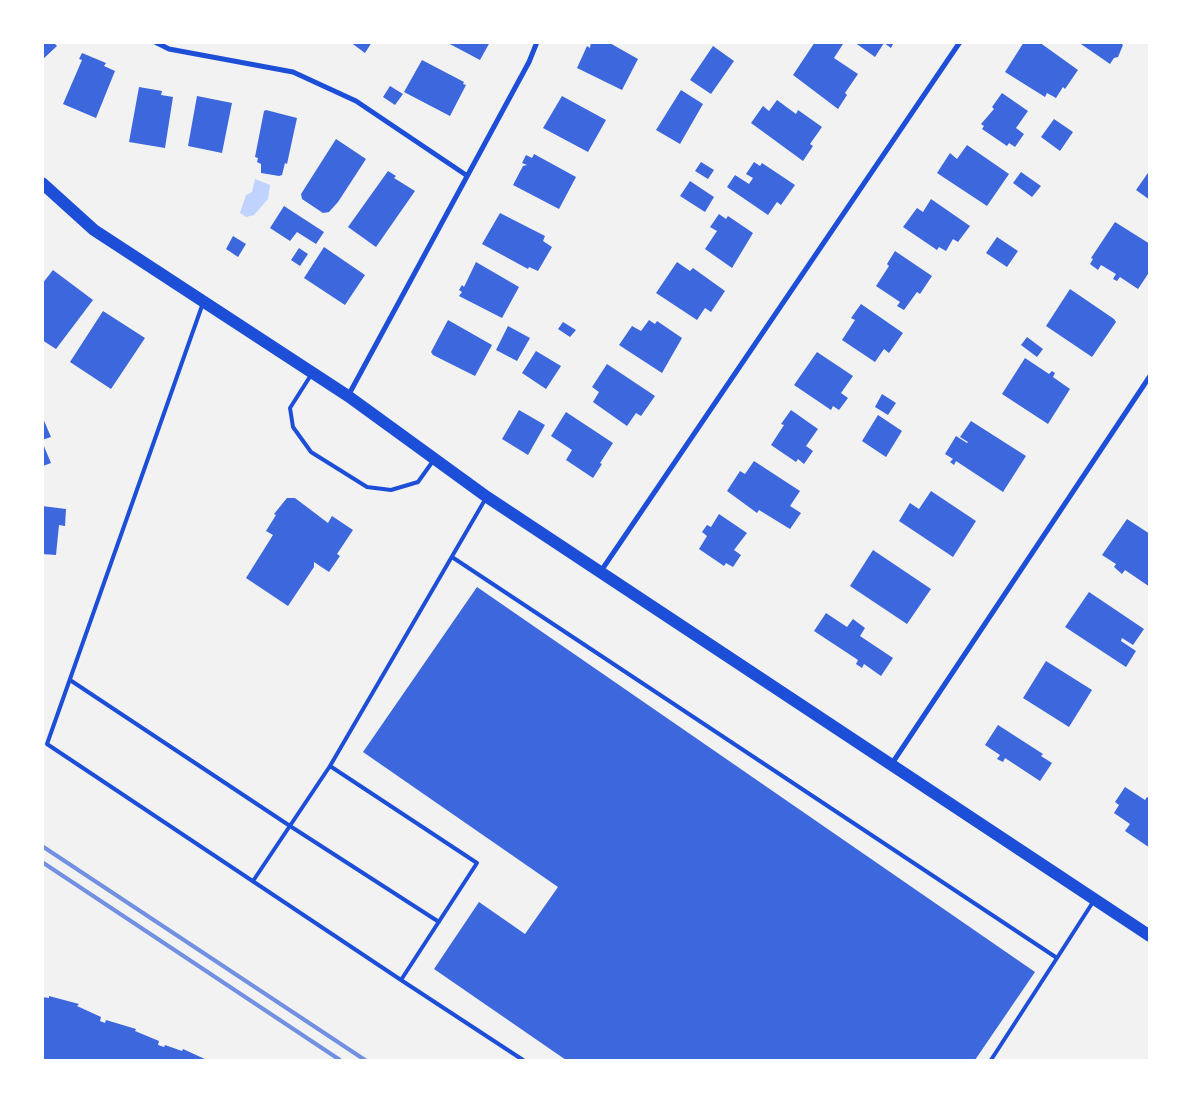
<!DOCTYPE html>
<html>
<head>
<meta charset="utf-8">
<style>
  body { margin:0 }
  #map { position:relative; width:1192px; height:1103px; overflow:hidden; background:#f2f2f2; font-family:Quicksand,sans-serif }
  canvas { display:block }
  .frame { position:absolute; inset:0; border:44px solid #fff; pointer-events:none }
</style>
</head>
<body>
<div id="map">
<canvas width="1192" height="1103"></canvas>
<div class="frame"></div>
</div>
<script>
const g = document.querySelector('canvas').getContext('2d');
g.lineJoin = 'round';
function fill(path, color) {
  g.fillStyle = color;
  g.fill(path, 'evenodd');
}
function stroke(path, color, width, dash) {
  g.strokeStyle = color;
  g.lineWidth = width;
  g.lineCap = dash ? 'butt' : 'round';
  g.setLineDash(dash || []);
  g.stroke(path);
}
fill(new Path2D(`
  M255 179 270 185 268 199 254 215 246 217 240 213 246 195 252 192Z`), '#bfd3fe');
fill(new Path2D(`
  M42 42H53L57 46 42 60Z
  M350 42H372L365 53Z
  M446 42H490L480 60Z
  M591 42H608L638 59 622 90 577 68 587 46 590 48Z
  M815 42 843 44 834 58 858 74 845 93 847 95 838 109 793 75Z
  M854 42H894L891 48 884 43 875 57Z
  M1024 42H1039L1078 70 1065 89 1063 87 1056 98 1047 93 1045 97 1005 72Z
  M1078 42H1119L1123 45 1118 57 1114 58 1110 64Z
  M713 46 734 61 711 94 690 80Z
  M82 53 106 63 104 66 115 71 96 118 63 104 82 60 79 59Z
  M422 60 464 82 463 84 466 85 450 116 404 92Z
  M390 86 403 94 395 105 383 97Z
  M139 87 162 91 161 95 173 97 165 148 129 142Z
  M681 90 703 104 680 144 656 130Z
  M1002 93 1028 111 1016 128 1024 134 1015 147 1009 143 1007 146 982 129 984 126 981 124 994 109 992 107Z
  M197 96 232 103 222 153 188 146Z
  M562 96 606 120 588 152 543 128Z
  M777 100 796 114 798 110 822 127 810 144 813 146 803 161 751 123 763 106 769 111Z
  M266 110 297 118 287 164 285 163 282 175 279 176 261 173V164L257 162 258 158 255 157 264 111Z
  M1054 119 1073 132 1060 151 1041 137Z
  M336 139 366 159 338 202 329 212 323 213 302 199 301 194Z
  M967 145 1009 174 987 206 937 173 950 153 957 159Z
  M534 154 576 177 559 209 513 185 523 166 527 165 522 163 526 155 532 158Z
  M701 162 714 170 708 179 695 171Z
  M754 162 760 166 762 163 795 185 781 205 777 202 768 215 727 187 735 175 749 184 753 178 746 174Z
  M1150 170V200L1136 190Z
  M388 171 396 176 394 178 415 191 376 247 348 227Z
  M1021 172 1041 186 1032 197 1013 183Z
  M690 181 714 197 705 212 680 196Z
  M931 199 970 226 958 242 953 239 946 251 939 247 937 250 903 227 917 208 923 212Z
  M284 206 324 232 316 244 297 232 290 241 270 228Z
  M500 213 545 236 543 241 552 247 538 271 529 267 528 269 482 244Z
  M719 214 726 219 728 216 753 233 732 268 705 249 717 231 710 227Z
  M1115 222 1150 244V271L1138 289 1120 277 1117 281 1113 279 1116 274 1101 265 1098 270 1090 264 1093 259 1091 258Z
  M233 236 246 244 238 257 226 249Z
  M997 237 1018 251 1007 267 986 253Z
  M324 247 365 275 345 305 304 278Z
  M299 248 308 254 300 266 291 260Z
  M895 251 932 276 920 294 917 292 904 310 897 306 900 302 876 286 889 266 887 264Z
  M476 262 519 287 502 318 459 296 462 292 459 290 462 285 464 287Z
  M677 262 690 271 693 268 725 291 711 312 705 308 697 320 656 293Z
  M53 270 93 300 56 349 42 340V284Z
  M1070 289 1114 319 1116 322 1092 357 1046 326Z
  M861 304 903 333 889 353 884 349 875 362 842 340 855 320 851 318Z
  M103 311 145 338 111 389 70 362Z
  M448 320 492 345 475 376 433 355 431 352Z
  M649 320 655 324 657 321 682 338 662 373 619 345 632 326 641 331Z
  M563 322 576 330 570 337 558 329Z
  M508 326 530 338 517 361 496 350Z
  M1027 337 1043 349 1037 357 1021 345Z
  M536 351 561 366 546 389 522 373Z
  M817 352 853 376 841 393 848 398 839 410 833 406 831 410 794 385Z
  M1025 358 1049 374 1052 371 1055 373 1053 377 1070 389 1048 424 1002 394Z
  M607 364 655 396 641 416 636 413 627 426 593 402 599 392 592 387Z
  M882 394 896 403 888 415 875 407Z
  M519 410 545 425 528 455 502 439Z
  M791 410 818 429 806 446 813 451 804 464 798 459 796 462 771 445 784 425 781 424Z
  M566 412 613 443 600 463 602 464 593 478 566 460 572 450 551 436Z
  M878 415 902 431 886 457 862 441Z
  M42 416 51 437 42 440Z
  M971 421 1026 456 1003 492 956 461 954 465 950 462 953 459 945 454 956 436 967 443 968 442 960 437Z
  M43 444 51 463 43 466Z
  M754 461 800 491 790 506 801 513 790 529 759 510 757 513 727 491 740 471 745 474Z
  M931 491 976 521 953 557 899 521 910 503 919 509Z
  M287 498H295L328 523 332 516 353 530 337 554 340 556 329 572 314 562V567L288 606 246 578 273 535 266 531 276 515 274 514Z
  M42 506 66 509 65 526 59 525 56 555 42 554Z
  M719 514 747 533 734 550 741 555 733 567 726 563 724 566 699 549 707 536 702 532 707 525 711 527Z
  M1127 519 1150 534V587L1125 570 1122 574 1114 567 1116 564 1102 555Z
  M873 550 931 589 907 624 850 586Z
  M477 587 1035 972 975 1060H566L434 969 479 902 525 934 558 887 363 752Z
  M1089 592 1144 629 1133 645 1122 638 1121 641 1136 651 1126 667 1065 627Z
  M826 613 847 627 853 619 865 628 860 636 893 658 881 676 864 664 862 668 856 664 858 660 814 631Z
  M1046 661 1092 690 1069 727 1023 698Z
  M998 725 1043 754 1041 756 1052 763 1040 781 1005 758 1003 762 997 759 1000 755 985 745Z
  M1125 787 1145 800 1147 797 1150 799V848L1125 831 1130 824 1114 813 1119 805 1115 802Z
  M49 996 79 1004 77 1006 101 1017 100 1021 105 1023 106 1020 136 1029 135 1031 159 1041 158 1045 164 1047 165 1045 182 1051 183 1049 207 1060H42V997L49 998Z`), '#3d67dc');
stroke(new Path2D(`
  M203 303 47 744 401 980 477 863 330 766 253 881
  M311 375 290 408 293 427 311 452 367 487 391 490 418 482 433 461
  M452 557 1057 958 1093 902
  M70 680 290 826 439 922
  M330 766 486 498
  M401 980 523 1060
  M991 1060 1057 958`), '#1d4ed8', 4);
stroke(new Path2D(`
  M155 42 169 49 293 72 356 101 466 175
  M348 396 529 62 537 42
  M601 571 960 42
  M891 765 1150 376`), '#1d4ed8', 5);
stroke(new Path2D(`
  M42 183 94 230 348 396 487 497 1150 936`), '#1d4ed8', 12);
stroke(new Path2D(`
  M42 846 365 1060
  M42 862 340 1060`), '#7290e2', 4);
</script>
</body>
</html>
